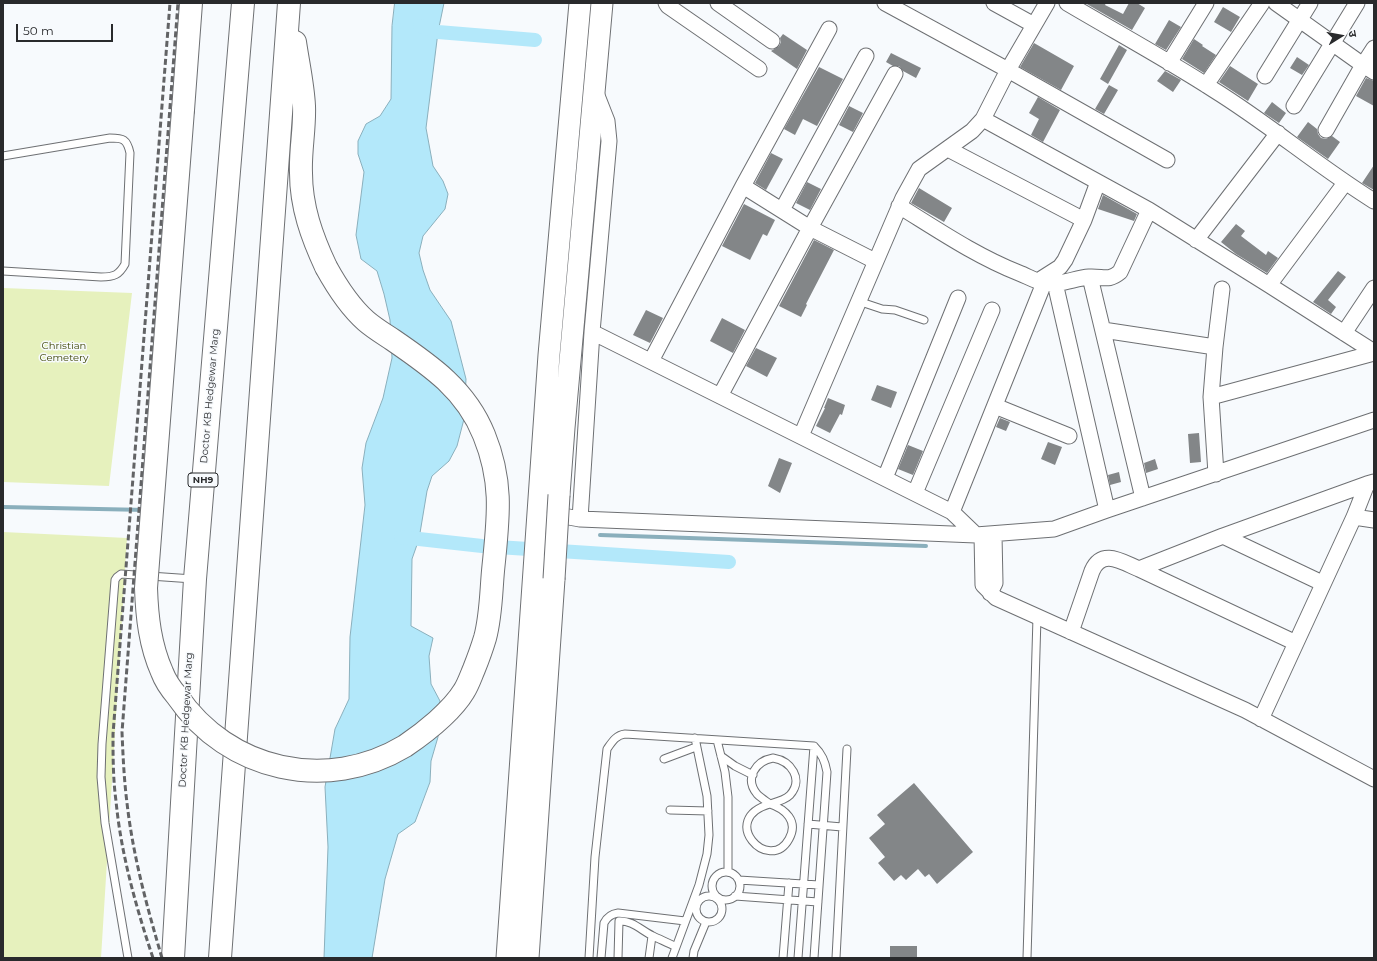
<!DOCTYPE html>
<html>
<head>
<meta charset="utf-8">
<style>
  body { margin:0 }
  #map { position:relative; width:1377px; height:961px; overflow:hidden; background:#f7fafd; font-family:Montserrat,"Noto Sans Devanagari",sans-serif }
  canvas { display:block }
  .frame { position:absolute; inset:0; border:4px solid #292a2c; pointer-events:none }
  .north { position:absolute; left:1321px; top:16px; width:40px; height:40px; -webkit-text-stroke:3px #f7fafd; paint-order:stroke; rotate:79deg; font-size:11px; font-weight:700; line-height:16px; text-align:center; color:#292a2c }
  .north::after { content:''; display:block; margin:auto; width:14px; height:18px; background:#292a2c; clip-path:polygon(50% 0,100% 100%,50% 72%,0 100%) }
  .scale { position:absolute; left:16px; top:24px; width:97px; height:18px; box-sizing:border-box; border:2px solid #292a2c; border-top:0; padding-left:5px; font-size:12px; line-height:14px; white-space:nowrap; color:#292a2c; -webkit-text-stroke:3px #f7fafd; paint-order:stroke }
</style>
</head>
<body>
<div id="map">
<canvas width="1377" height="961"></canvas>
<div class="frame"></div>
<div class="north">उ</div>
<div class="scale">50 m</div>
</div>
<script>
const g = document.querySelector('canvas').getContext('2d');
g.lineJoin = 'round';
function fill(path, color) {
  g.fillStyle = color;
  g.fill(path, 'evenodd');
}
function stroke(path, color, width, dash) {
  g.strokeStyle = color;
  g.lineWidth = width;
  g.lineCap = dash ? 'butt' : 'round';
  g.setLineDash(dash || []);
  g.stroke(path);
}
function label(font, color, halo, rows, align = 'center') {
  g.font = font + ' Montserrat,sans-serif';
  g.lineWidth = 3;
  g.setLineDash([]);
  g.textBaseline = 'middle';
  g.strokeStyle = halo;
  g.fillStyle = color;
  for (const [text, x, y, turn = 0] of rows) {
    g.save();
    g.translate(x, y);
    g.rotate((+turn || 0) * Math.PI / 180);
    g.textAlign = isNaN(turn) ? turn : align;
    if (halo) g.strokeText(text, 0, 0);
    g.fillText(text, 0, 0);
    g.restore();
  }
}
fill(new Path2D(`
  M3 288 132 293 109 486 3 482Z
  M3 532 127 538 101 958H3Z`), '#e6f1bd');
const water = new Path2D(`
  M395 3H444L438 32 426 128 433 166 443 181 448 194 445 209 423 236 419 253 423 270 430 290 451 321 466 379 464 419 457 446 449 461 432 476 427 491 419 539 412 559 411 626 433 638 429 656 431 684 440 701 438 737 431 761 430 782 415 822 398 834 385 879 372 958H324L328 847 325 787 335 729 349 699 350 637 365 505 362 468 366 443 383 398 392 358 390 320 384 294 377 271 361 259 356 235 364 172 358 154V141L366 124 380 116 391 99 392 26Z`);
fill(water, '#b3e8fa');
stroke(water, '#8aafbc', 1);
stroke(new Path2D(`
  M3 507 146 510
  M600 535 926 546`), '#8aafbc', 4);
stroke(new Path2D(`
  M420 26 438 32 535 40
  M401 537 482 546 729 562`), '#b3e8fa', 14);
fill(new Path2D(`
  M1085 3H1106L1105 5 1123 14 1129 3H1137L1145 8 1132 30Z
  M1223 7 1240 17 1231 32 1214 22Z
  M1169 20 1181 27 1166 50 1155 44Z
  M783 34 807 50 797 69 771 51 779 46 781 42 780 38Z
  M1194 39 1203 45 1202 46 1216 55 1204 73 1182 59Z
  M1034 43 1074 66 1061 90 1020 67Z
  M1119 45 1127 50 1108 84 1100 79Z
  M891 53 921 68 916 78 903 71 899 66H893L886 62Z
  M1297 57 1309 65 1302 75 1290 68Z
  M1230 66 1258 84 1248 101 1219 82Z
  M819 67 843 79 817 126 803 119 795 135 784 129Z
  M1165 71 1181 80 1173 92 1157 81Z
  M1366 78 1374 81V106L1356 96Z
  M1109 85 1118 90 1104 114 1095 109Z
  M1038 97 1060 110 1043 142 1031 135 1039 119 1029 113Z
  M1272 102 1286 113 1279 123 1264 113Z
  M849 106 863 113 853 132 839 125Z
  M1308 122 1317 129 1318 134 1321 138 1326 139 1332 136 1340 142 1328 159 1297 137Z
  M771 153 783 159 766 190 755 183Z
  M1374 165V190L1362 183Z
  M807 182 821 189 810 210 796 203Z
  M919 188 952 208 944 222 911 203Z
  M1103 195 1137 214 1134 221 1098 209Z
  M744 204 775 220 767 236 763 234 750 260 722 246Z
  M1236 224 1245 231 1241 236 1266 255 1268 251 1278 258 1267 273 1236 254 1221 242Z
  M814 240 834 250 806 304 807 305 801 317 779 306Z
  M1338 271 1346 277 1328 300 1336 307 1331 314 1313 302Z
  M646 310 663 318 650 343 633 335Z
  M722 318 745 330 733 353 710 341Z
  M756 348 777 358 767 377 746 366Z
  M877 385 897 392 891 408 871 400Z
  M828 398 845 405 842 415 840 414 830 433 816 426 825 408H824Z
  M1000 418 1010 422 1006 431 996 427Z
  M1199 433 1201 462 1190 463 1188 434Z
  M1048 442 1062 447 1055 465 1041 459Z
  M908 445 923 451 913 475 898 469Z
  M779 458 792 463 780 493 768 486Z
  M1155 459 1158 469 1146 473 1144 463Z
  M1119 472 1121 482 1110 485 1108 475Z
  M914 783 973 852 937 884 929 874 925 877 918 869 906 880 901 875 894 881 878 863 885 857 869 838 885 824 877 815Z
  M890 946H917V958H890Z`), '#838688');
const lane = new Path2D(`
  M3 156 110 138C123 138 127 139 130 153L125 264C119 275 114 277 101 277L3 271
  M858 301 882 309 895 310 924 320
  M717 740 725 772 728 797V871
  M721 756 735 766 753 775
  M773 758C791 761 804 779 790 795 785 800 777 802 770 804 766 801 761 798 757 794 744 778 756 761 773 758Z
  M664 759 696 747
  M770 804C785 809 799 821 789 839 769 875 717 819 770 804Z
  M670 810 708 811
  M808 824 842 827
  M712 886a14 14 0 1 1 28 0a14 14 0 1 1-28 0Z
  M739 880 819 885
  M696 909a13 13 0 1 1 26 0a13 13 0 1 1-26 0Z
  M735 896 818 902
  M128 958 105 823 101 777 102 744 115 580 117 577 121 574 193 579
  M589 958 595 857 607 749C612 742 616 735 625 734L814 746C822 754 825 761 827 772L814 958
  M601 958 604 923C607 917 611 914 618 913L685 921
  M618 958 619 921C632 920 642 931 653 936 661 940 669 943 676 947
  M649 958 652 936
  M672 958 699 885 707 854 709 835 707 796 695 738
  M693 958 694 951 706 922
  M783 958 789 883
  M798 958 814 746
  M836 958 847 749
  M1027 958 1037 617`);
const street = new Path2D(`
  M666 3 668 6 759 69
  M718 3 772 41
  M885 3 1008 70 1167 160
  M994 3 1034 25
  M1067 3C1116 32 1166 59 1214 90 1269 124 1319 167 1374 201
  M1276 3 1363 65 1374 48
  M1169 63 1206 3
  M1265 76 1310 3
  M1206 85 1262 3
  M1294 106 1357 3
  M983 119 1149 210 1269 285 1374 352
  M1326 130 1363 65 1374 72
  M948 149 1084 220
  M743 186 810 228 875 261
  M899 206C938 230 976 256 1019 273 1027 276 1035 281 1044 283 1059 286 1075 278 1089 277 1103 276 1108 282 1120 272L1149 210
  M782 210 866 56
  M1196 240 1278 133
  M1090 277 1143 498
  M1038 281 1060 267 1065 260 1084 220 1098 182
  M1055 283 1107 510
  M1269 285 1345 183
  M1103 330 1215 347
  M592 332 952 512 976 535
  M1344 333 1374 288
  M651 361 743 186 829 29
  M720 396 810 228 895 74
  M1211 397 1374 353
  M995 406 1069 436
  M801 436 903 198 919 169 972 131 983 119 1008 70 1047 3
  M1216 474 1211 397 1215 347 1222 289
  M885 478 958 298
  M915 493 992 310
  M550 511 552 514 580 519 976 535 1054 529 1107 510 1374 420
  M952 512 1044 283
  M1354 517 1374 520
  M580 519 592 332 609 141 607 121 596 93
  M982 535 983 585 996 598 1245 710 1374 779
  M1223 536 1322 583
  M1139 569 1296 643
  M990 593 995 583 994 535
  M1071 632 1092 571C1102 548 1122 562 1139 569L1223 536 1367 484
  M1261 719 1354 517 1367 484 1374 482`);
const secondary = new Path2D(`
  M559 495 564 428 602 3
  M507 958 549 355 580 3
  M528 958 554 579`);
const highway = new Path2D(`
  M295 42C298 63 303 85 304 106 305 128 300 151 301 173 301 207 312 237 326 267
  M183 110 191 3
  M173 958 195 579 243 3
  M220 958 289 3`);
stroke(lane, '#6e7073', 9);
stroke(street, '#6e7073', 17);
stroke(secondary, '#6e7073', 23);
stroke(highway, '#6e7073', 24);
stroke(lane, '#fff', 7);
stroke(street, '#fff', 15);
stroke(secondary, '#fff', 21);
stroke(highway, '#fff', 22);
stroke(new Path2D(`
  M153 958C136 907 121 854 116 801 113 779 113 756 113 734L170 3
  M162 958C147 907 133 856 127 803 124 779 123 756 122 732L178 3`), '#626365', 3, [6, 3]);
const secondaryBridge = new Path2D(`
  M554 579 559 495`);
const highwayBridge = new Path2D(`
  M183 110 146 588C147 617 150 645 162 672 165 680 171 689 177 696 228 771 327 793 405 746 424 733 452 711 464 691 468 685 471 676 474 669 478 659 482 648 485 638 491 616 491 593 493 571 498 520 504 484 484 435 466 390 431 366 393 340 384 334 374 328 366 321 349 306 337 287 326 267`);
stroke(secondaryBridge, '#6e7073', 23, []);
stroke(highwayBridge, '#6e7073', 24, []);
stroke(secondaryBridge, '#fff', 21);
stroke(highwayBridge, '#fff', 22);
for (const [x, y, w] of [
  [203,480,30]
]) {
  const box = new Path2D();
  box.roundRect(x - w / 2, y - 7, w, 14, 3);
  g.fillStyle = '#f7fafd';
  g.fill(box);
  stroke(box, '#292a2c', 1);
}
label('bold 9px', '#292a2c', null, [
  ["NH9",203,480]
]);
label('10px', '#3d4502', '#f7fafd', [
  ["Christian",64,346],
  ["Cemetery",64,358]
]);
label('10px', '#292a2c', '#f7fafd', [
  ["Doctor KB Hedgewar Marg",210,396,-85],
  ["Doctor KB Hedgewar Marg",186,720,-87]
]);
</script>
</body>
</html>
